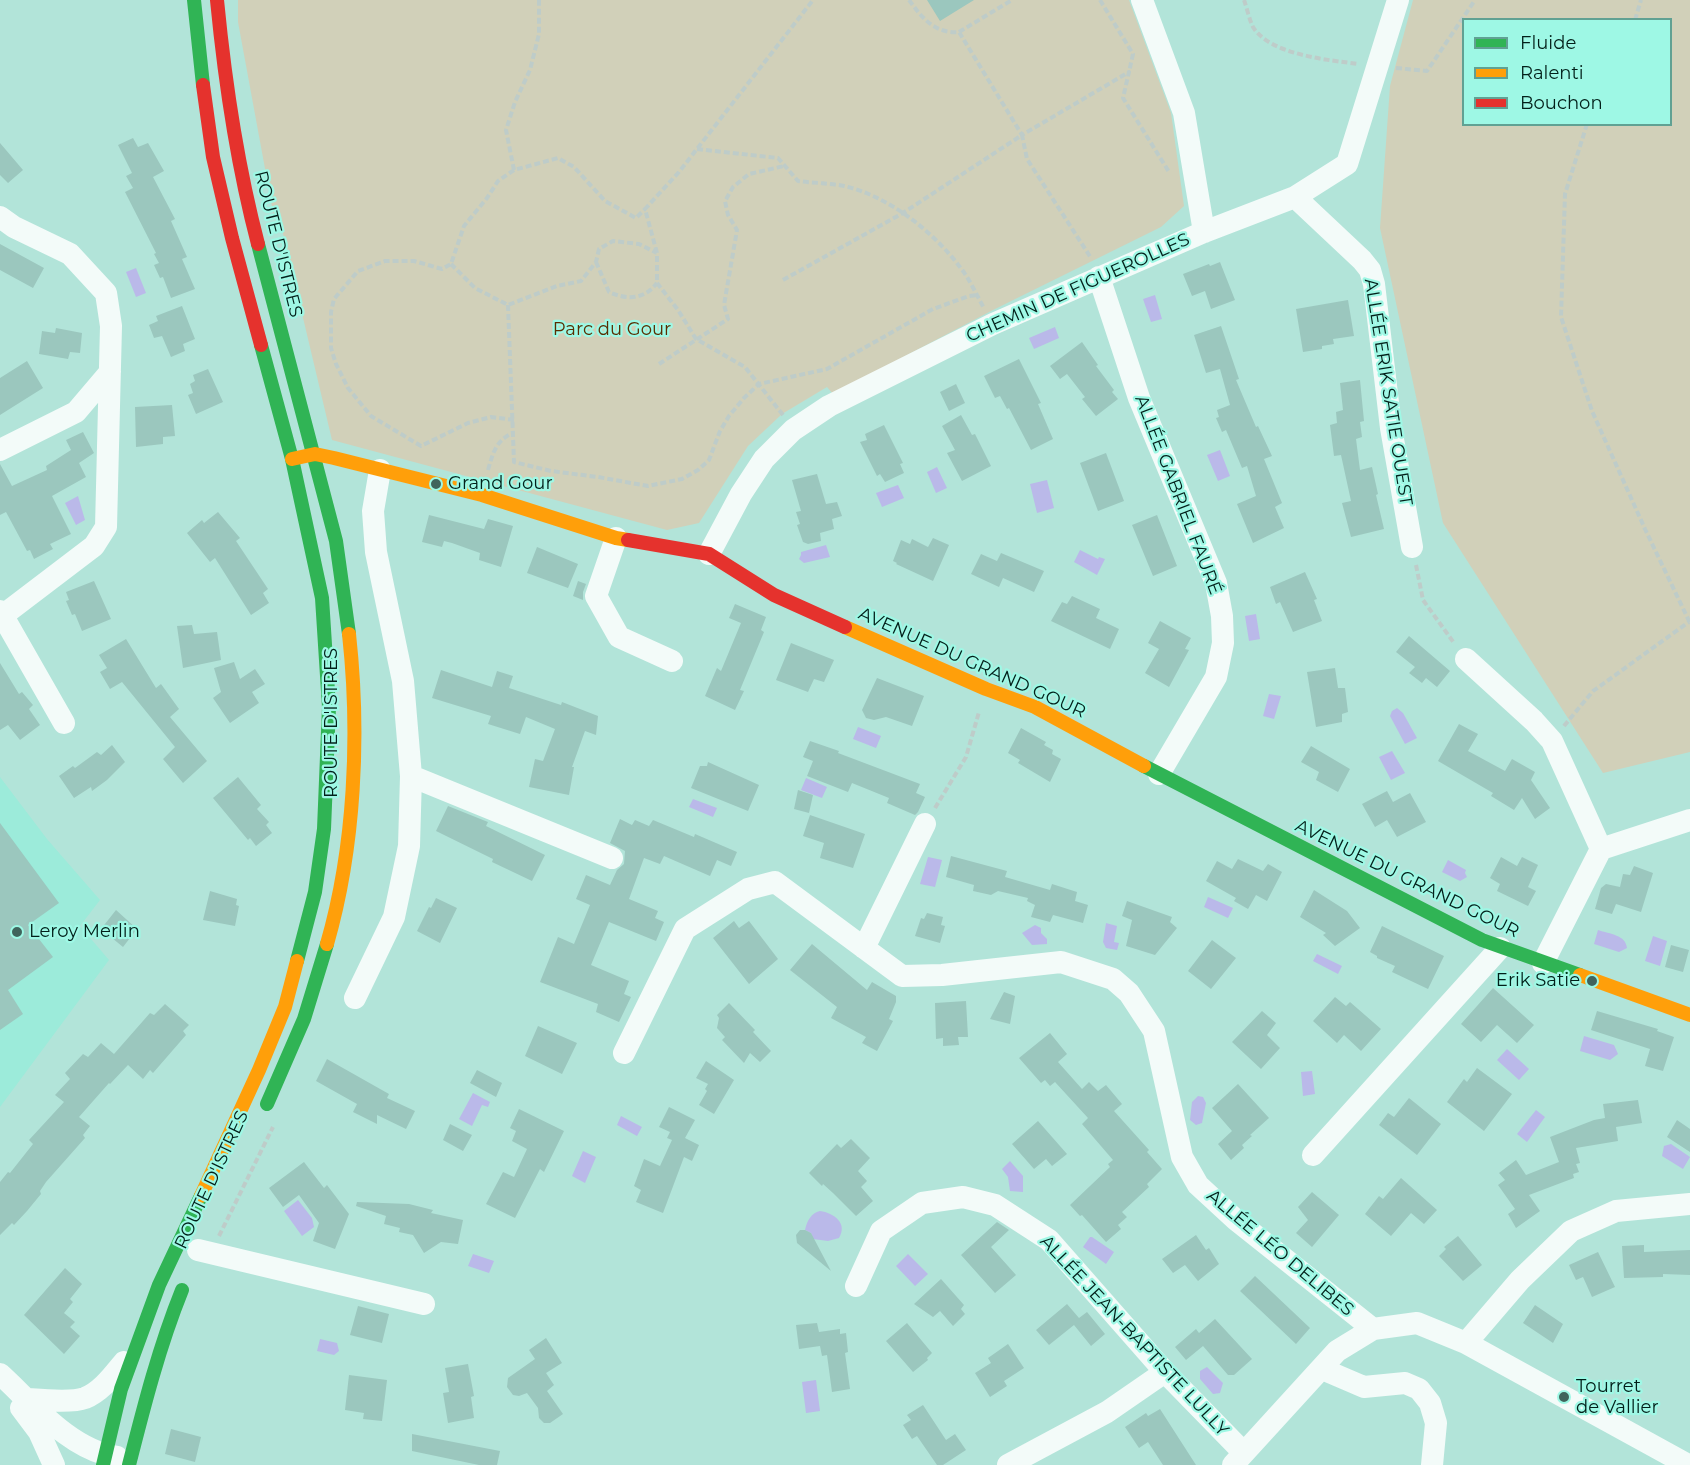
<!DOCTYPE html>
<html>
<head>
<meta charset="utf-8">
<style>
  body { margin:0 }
  #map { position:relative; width:1690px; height:1465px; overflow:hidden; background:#b2e4d9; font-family:Montserrat,sans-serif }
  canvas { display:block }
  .legend { position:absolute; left:1462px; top:18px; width:210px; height:108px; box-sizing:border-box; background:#9ef8e5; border:2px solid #60a193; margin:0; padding:8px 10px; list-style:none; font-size:18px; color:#021f19 }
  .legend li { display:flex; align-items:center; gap:12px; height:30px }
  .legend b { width:30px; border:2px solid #60a193 }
</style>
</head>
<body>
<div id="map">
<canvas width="1690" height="1465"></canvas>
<ul class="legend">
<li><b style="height:8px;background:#30b455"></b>Fluide</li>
<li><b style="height:8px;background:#ff9f0a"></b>Ralenti</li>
<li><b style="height:8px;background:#e5322d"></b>Bouchon</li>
</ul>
</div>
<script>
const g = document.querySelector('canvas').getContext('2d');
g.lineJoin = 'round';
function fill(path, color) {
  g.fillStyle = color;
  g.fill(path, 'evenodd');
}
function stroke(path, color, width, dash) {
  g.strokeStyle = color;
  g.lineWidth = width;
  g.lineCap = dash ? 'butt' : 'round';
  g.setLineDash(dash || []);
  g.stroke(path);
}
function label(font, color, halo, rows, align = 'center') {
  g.font = font + ' Montserrat,sans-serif';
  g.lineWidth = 4.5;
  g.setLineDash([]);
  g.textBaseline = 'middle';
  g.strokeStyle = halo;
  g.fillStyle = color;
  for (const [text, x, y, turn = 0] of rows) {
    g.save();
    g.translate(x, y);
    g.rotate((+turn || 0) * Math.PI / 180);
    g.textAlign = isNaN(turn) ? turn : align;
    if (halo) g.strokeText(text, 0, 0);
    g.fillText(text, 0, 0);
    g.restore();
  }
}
fill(new Path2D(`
  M0 777 47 839 100 900 80 926 109 960 0 1107Z`), '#9cebda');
fill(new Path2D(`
  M238 0H1129L1171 113 1184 206 1161 227 993 310 833 394 827 387 782 414 748 446 699 523 667 530 332 440 281 225 273 212 238 22Z
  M1413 0H1690V752L1603 773 1443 523 1380 228 1390 86ZM1464 20H1670V124H1464Z`), '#d1d0b9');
fill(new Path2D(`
  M136 268 146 293 136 297 126 272Z
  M1155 295 1162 319 1151 322 1143 299Z
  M1055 327 1059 338 1034 349 1029 338Z
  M1220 450 1230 476 1218 481 1207 455Z
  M937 467 947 488 936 493 927 472Z
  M1047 480 1054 508 1037 513 1030 484Z
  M898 485 904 498 882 507 876 493Z
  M78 496 85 520 76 525 65 503Z
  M826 545 830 557 804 563 799 559 801 555V552Z
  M1080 550 1098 559 1099 557 1105 559 1097 575 1074 562Z
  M1256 614 1260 639 1249 641 1245 616Z
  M1269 694 1281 696 1274 719 1263 716Z
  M1397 708 1403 713 1417 738 1405 744 1390 716 1392 711Z
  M858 727 881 736 876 748 853 739Z
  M1392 751 1405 773 1391 780 1379 757Z
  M806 778 827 787 822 798 801 790Z
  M693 799 717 808 713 817 689 807Z
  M928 857 942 860 935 887 920 884Z
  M1448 860 1466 870 1465 873 1467 877 1460 881 1442 872Z
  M1208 897 1233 908 1228 918 1204 907Z
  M1106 923 1117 926 1114 942 1119 943 1117 950 1106 948 1103 942Z
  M1035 925 1041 928V933L1047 939V944L1032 945 1022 933Z
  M1598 930C1610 934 1626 935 1627 948L1619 952 1594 944Z
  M1653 936 1667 941 1660 966 1645 961Z
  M1317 954 1342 966 1338 974 1313 961Z
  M1584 1036 1614 1045 1618 1054 1610 1060 1580 1051Z
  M1507 1049 1529 1069 1519 1080 1497 1060Z
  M1312 1071 1315 1094 1303 1096 1301 1072Z
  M473 1093 490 1102 488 1107 482 1105 472 1126 459 1119Z
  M1198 1096 1203 1097 1206 1103 1202 1123 1196 1125 1190 1120 1192 1102Z
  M1536 1110 1545 1117 1527 1142 1517 1134Z
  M621 1116 642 1127 637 1136 617 1125Z
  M1671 1144 1690 1157 1683 1169 1662 1156 1664 1146Z
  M583 1151 596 1157 585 1183 572 1176Z
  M1010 1161 1023 1176V1192L1010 1191 1008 1177 1002 1169Z
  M298 1200 312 1218 314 1227 302 1236 284 1211Z
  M820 1211C834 1213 848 1223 839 1238L828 1241 813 1239 811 1233 805 1230C807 1221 811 1213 820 1211Z
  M1090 1237H1092L1114 1252 1106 1264 1083 1247Z
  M473 1254 494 1261 489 1273 468 1266Z
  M908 1254 928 1274 915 1286 896 1266Z
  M320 1339 337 1343 339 1351 334 1355 317 1351Z
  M1207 1367 1223 1383 1220 1393 1213 1394 1200 1379V1371Z
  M816 1380 820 1411 806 1413 802 1382Z`), '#bab9e9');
fill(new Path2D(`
  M927 0H974L940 21Z
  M133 138 138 147 148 143 164 171 153 177 175 219 171 221 187 257 182 259 195 289 171 298 163 277 160 278 154 265 159 263 154 254 156 253 125 192 133 188 126 176 132 173 118 145Z
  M0 143 23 170 8 183 0 175Z
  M0 244 44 268 33 288 0 270Z
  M1220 262 1235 300 1211 309 1205 291 1192 296 1183 274 1209 264 1210 266Z
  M1348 300 1354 336 1333 339 1334 344 1322 346V349L1303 352 1296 309Z
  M182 306 195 339 183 344 185 351 171 357 162 336 154 338 149 325 158 321 156 316Z
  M1221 326 1239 379 1236 380 1256 427 1258 426 1272 456 1264 459 1282 503 1275 507 1284 528 1253 543 1237 504 1256 496 1247 466 1242 468 1226 430 1222 432 1216 418 1219 417 1217 410 1230 405 1220 369 1206 373 1194 335Z
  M56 328 82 333 80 353 70 352 68 359 39 354 42 331 55 333Z
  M1082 342 1098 365 1096 366 1114 390 1112 392 1118 399 1096 416 1082 399 1085 397 1067 374 1060 379 1050 366Z
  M1019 359 1041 403 1038 404 1053 439 1031 450 1009 408 1007 409 1000 396 995 398 984 376Z
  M27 361 43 388 0 415V378Z
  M208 369 223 402 196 414 188 395 193 393 190 384 195 381 193 375Z
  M1360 380 1364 421 1360 422 1362 437 1356 439 1360 470 1372 467 1378 494 1376 495 1384 529 1351 537 1342 503 1351 501 1341 455 1334 456 1330 425 1337 423 1336 412 1343 410 1340 383Z
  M956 384 965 403 949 411 940 392Z
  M172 405 175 436 163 437V444L136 447 135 407Z
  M961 415 972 435 975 434 991 466 962 481 947 453 955 450 942 426Z
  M884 425 903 463 900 464 904 473 885 482 880 474 877 476 860 442 867 440 865 434Z
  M83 432 94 453 79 463 86 477 52 496 71 534 50 544 53 549 34 559 30 550 27 551 6 512 0 515V464L12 486 47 470 46 466 71 450 66 440Z
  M1106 453 1124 501 1098 511 1080 463Z
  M817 474 826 504 837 502 842 516 832 519 834 529 820 533 821 541 808 544 803 542 797 525 800 524 796 512 801 511 792 480Z
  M218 512 240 538 236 541 268 589 263 593 269 603 251 615 215 558 210 562 187 533 202 520 204 523Z
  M429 515 484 529 488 519 513 526 501 567 479 560 480 553 452 543 444 541 442 547 422 542Z
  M1157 515 1177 566 1153 576 1132 525Z
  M933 538 949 545 933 581 896 564 897 563 893 561 901 540 910 544 912 539 928 547Z
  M537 547 578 564 568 588 527 573Z
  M1001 553 1044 571 1034 592 1003 578 999 587 971 574 981 554 997 561Z
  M1305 572 1317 599 1314 600 1322 621 1293 632 1280 602 1276 604 1270 587Z
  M94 581 111 619 82 631 75 614 72 615 66 601 69 600 66 592Z
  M578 581 586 584 583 592V600L573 596Z
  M1072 596 1100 609 1096 618 1119 629 1110 649 1051 621 1062 602 1067 604Z
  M735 604 766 617 761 630 764 632 740 690 744 691 735 710 705 696 717 668 721 671 741 623 729 618Z
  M1160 621 1191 638 1185 649 1189 650 1169 687 1145 673 1159 649 1148 643Z
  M192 625 194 634 217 632 221 660 183 668 177 626Z
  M1409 636 1450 671 1437 687 1426 678 1422 683 1409 673 1415 667 1396 652Z
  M126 639 156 688 161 684 179 709 170 717 207 761 183 783 163 759 175 747 122 682 110 689 100 672 107 668 99 655Z
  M791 643 834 660 824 682 814 679 808 692 776 680Z
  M234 662 240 679 255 669 265 684 252 692 259 703 230 723 213 698 221 692 214 668Z
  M0 663 19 694 22 692 33 705 29 709 40 725 20 740 8 725 0 730Z
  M1335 668 1338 688H1345L1348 712 1342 714V722L1316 727 1307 672Z
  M441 670 492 687 497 671 513 676 509 688 561 705 562 702 598 716 596 735 585 731 572 767H574L569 795 529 787 535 759 543 761 555 729 526 717 520 734 488 724 491 716 432 698Z
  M877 678 924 696 912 726 886 717 874 720 866 718 862 710Z
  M1459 724 1478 734 1468 751 1505 771 1512 759 1535 772 1531 780 1550 808 1535 819 1522 798 1514 810 1491 796 1493 793 1438 761Z
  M1021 728 1046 742 1044 745 1053 750 1052 754 1061 759 1050 782 1018 763 1020 760 1008 753Z
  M810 741 839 751 838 753 920 784 916 793 925 797 918 812 915 815 887 803 889 798 852 783 848 792 807 776 813 761 803 757Z
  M112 745 125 762 107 780 92 791 91 787 74 798 59 776 73 766 75 768 97 752 101 755Z
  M1311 746 1350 769 1338 792 1316 780 1319 772 1301 762Z
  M708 762 759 785 748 811 691 788 700 766H707Z
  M238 777 261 805 257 809 269 822 266 825 272 833 256 846 250 838 248 840 213 798Z
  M798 790 813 795 809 813 794 809Z
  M1387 791 1393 802 1410 793 1426 822 1397 837 1387 820 1375 827 1362 804Z
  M448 806 488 822 486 826 545 855 532 881 492 862 493 859 436 831Z
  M810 815 865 834 853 868 820 858 824 843 803 836Z
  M620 819 632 825 635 820 649 826 653 820 694 837 695 834 737 852 731 866 717 860 710 876 664 856 660 864 644 858 629 899 658 911 655 918 664 922 656 941 609 922 591 965 629 981 624 994 631 997 619 1022 596 1012 598 1004 540 982 558 937 574 944 590 905 576 899 586 875 610 885 617 870 624 864 625 851 610 843Z
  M0 823 59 903 28 925 53 957 8 990 23 1014 0 1030Z
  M951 856 1007 871 1005 877 1050 890 1052 884 1077 892 1075 901 1088 905 1083 923 1053 915 1050 922 1031 917 1035 905 1027 901 1028 898 998 891 991 895 973 891 974 885 946 877Z
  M1501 857 1517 866 1522 857 1538 865 1528 887 1536 891 1528 906 1497 891 1500 884 1490 878Z
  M1238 859 1263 871 1268 864 1282 872 1267 901 1256 895 1248 909 1234 901 1236 898 1206 881 1217 861 1232 869Z
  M1634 866 1653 873 1641 912 1616 904 1612 914 1595 909 1601 888 1606 884 1620 887 1623 874 1630 875Z
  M1314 890 1347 911 1360 928 1335 946 1323 935 1326 933 1300 917Z
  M210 891 237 899 236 905 239 906 235 926 203 920Z
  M436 898 457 908 440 943 417 931 429 907 431 908Z
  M1127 901 1172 917 1170 922 1177 928 1155 955 1126 946 1132 920 1122 916Z
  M116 910 137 929 123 947 101 929Z
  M927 913 943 917 941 925 945 926 940 943 915 936 921 918 924 919Z
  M734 921 739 928 749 921 778 959 749 984 713 938Z
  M1382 926 1444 956 1428 989 1392 972 1395 966 1377 958V956L1370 952Z
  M1212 940 1236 958 1211 989 1188 971Z
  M812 944 867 990 872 982 896 996V1002L889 1019 893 1021 877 1051 862 1043 866 1037 831 1018 837 1007 790 970Z
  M1671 945 1689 950 1683 972 1665 967Z
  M1493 988 1534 1025 1517 1043 1497 1025 1481 1042 1461 1024Z
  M1004 992 1015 996 1010 1024 990 1019Z
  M1335 997 1346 1006 1350 1002 1381 1029 1361 1051 1344 1035 1337 1043 1313 1021Z
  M966 1001 968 1037H958L959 1045 943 1046V1038L936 1039 935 1003Z
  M729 1003 755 1030 753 1032 771 1051 760 1062 750 1053 744 1063 722 1040 725 1037 717 1028 719 1018 717 1015Z
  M165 1004 189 1025 183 1031 186 1035 153 1073 150 1070 143 1079 128 1065 110 1084 109 1083 79 1117 90 1126 83 1135 85 1138 46 1182 40 1191 41 1194 27 1211 14 1225 12 1223 0 1235V1182L8 1172 10 1173 33 1144 29 1140 64 1102 55 1095 70 1079 65 1073 83 1054 88 1057 101 1043 114 1054 150 1013 154 1015Z
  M1262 1011 1276 1023 1267 1035 1280 1048 1261 1069 1232 1042Z
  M1597 1011 1658 1029 1657 1031 1674 1037 1663 1071 1645 1066 1650 1049 1591 1030Z
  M538 1026 577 1043 562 1074 525 1056Z
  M1050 1033 1067 1054 1058 1062 1082 1089 1089 1082 1098 1091 1106 1085 1122 1104 1114 1111 1149 1150 1147 1152 1162 1169 1147 1184 1149 1187 1122 1212 1127 1217 1118 1225 1121 1229 1106 1242 1082 1215 1080 1216 1070 1205 1110 1167 1108 1164 1113 1160 1082 1124 1088 1118 1055 1082 1050 1086 1045 1080 1041 1083 1019 1058Z
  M327 1059 389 1094 387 1098 415 1111 406 1129 377 1115V1124L353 1112 357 1104 316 1081Z
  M706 1061 734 1080 714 1114 699 1105 707 1091 705 1089 708 1084 696 1078Z
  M1477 1068 1512 1094 1484 1131 1447 1102 1464 1079 1467 1082Z
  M477 1070 502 1083 496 1097 470 1083Z
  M1238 1084 1269 1118 1250 1135 1252 1136 1242 1145 1244 1148 1231 1160 1218 1144 1232 1131 1212 1108Z
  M1409 1098 1441 1124 1417 1155 1379 1125 1388 1113 1394 1117Z
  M1638 1100 1642 1123 1616 1127 1618 1141 1576 1148 1580 1163 1576 1164 1579 1172 1573 1174 1574 1178 1529 1195 1540 1211 1516 1228 1508 1214 1515 1209 1498 1185 1505 1180 1499 1173 1516 1160 1526 1175 1559 1162 1550 1137 1594 1120 1605 1118 1603 1104Z
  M669 1107 695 1120 685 1138 699 1145 692 1161 684 1157 663 1213 636 1202 641 1190 634 1186 644 1159 660 1166 672 1140 667 1138 670 1132 659 1127Z
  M519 1109 564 1131 544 1172 540 1169 515 1218 486 1204 503 1172 514 1177 527 1149 512 1141 516 1131 510 1128Z
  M1677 1120 1690 1129V1152L1667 1137Z
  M1038 1121 1067 1154 1052 1166 1046 1159 1034 1169 1012 1144Z
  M450 1124 472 1135 463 1151 443 1140Z
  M851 1139 870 1158 858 1171 867 1181 861 1187 873 1201 856 1216 833 1193 823 1184 822 1186 809 1173 837 1144 841 1148Z
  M304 1162 324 1188 327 1185 349 1214 335 1249 313 1241 319 1223 299 1195 283 1207 269 1188Z
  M1401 1178 1437 1210 1424 1224 1411 1213 1391 1236 1365 1214 1379 1196 1383 1199Z
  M1312 1192 1339 1215 1312 1247 1296 1233 1308 1220 1298 1207Z
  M357 1202 409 1204 433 1210 431 1213 463 1220 458 1244 441 1242 424 1253 413 1235 399 1232 400 1228 384 1224 386 1216 356 1206Z
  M997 1222 1009 1230 991 1247 1016 1275 995 1293 961 1255Z
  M800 1230H805L811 1233 831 1271 797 1243 796 1235Z
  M1196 1235 1206 1250 1209 1248 1219 1264 1198 1281 1185 1265 1173 1273 1162 1259Z
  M1458 1236 1482 1265 1463 1281 1439 1256 1446 1249 1444 1247Z
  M1644 1245V1252L1690 1250V1275L1663 1274V1277L1624 1278 1622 1246Z
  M1598 1252 1615 1287 1592 1297 1583 1277 1576 1280 1569 1265Z
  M65 1268 82 1284 70 1299 73 1302 64 1313 75 1322 70 1327 80 1336 64 1354 24 1315Z
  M1255 1276 1310 1328 1296 1344 1240 1291Z
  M941 1279 964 1305 961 1309 965 1314 953 1326 940 1311 933 1317 914 1304Z
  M1067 1304 1079 1318 1087 1312 1105 1334 1091 1346 1074 1325 1049 1345 1036 1330Z
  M1535 1305 1563 1324 1553 1343 1523 1323Z
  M358 1306 389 1314 382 1343 350 1335Z
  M1215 1319 1252 1359 1234 1375H1228L1203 1346 1186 1360 1175 1347 1196 1329 1199 1333Z
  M817 1323 819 1332 840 1329V1334L846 1333 848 1352 845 1353 850 1389 832 1392 827 1355 822 1356 820 1346 799 1349 796 1325Z
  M907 1323 932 1353 927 1358 928 1360 913 1372 886 1341Z
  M546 1338 562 1363 546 1373 554 1385 547 1391 563 1414 550 1423H544L539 1418 538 1408 527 1393 519 1396 513 1395 507 1387 508 1378 535 1359 529 1350Z
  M1008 1344 1024 1368 1004 1381 1007 1386 990 1397 975 1373 991 1363 988 1358Z
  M468 1364 474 1396 471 1397 474 1418 448 1423 443 1393 449 1392 445 1368Z
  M349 1375 387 1380 382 1421 363 1419 364 1413 345 1410Z
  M923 1405 946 1440 955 1434 966 1450 943 1465H937L917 1436 912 1439 903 1425 911 1420 907 1415Z
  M1160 1409 1196 1465H1163L1148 1442 1139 1448 1125 1427 1146 1413 1148 1416Z
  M171 1429 201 1437 195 1462 165 1454Z
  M412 1434 500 1451 497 1465H479L412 1451Z`), '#9bc7be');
stroke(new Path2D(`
  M909 0C922 18 935 34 959 32L1022 135 1129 72 1123 98 1169 172
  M1100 0 1133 54 1129 72
  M1244 0C1247 8 1249 19 1253 27 1270 55 1329 60 1358 64
  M1635 20 1641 0
  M959 32 1012 0
  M1396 68 1427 71 1475 0
  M1587 124 1565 194 1561 317 1592 411 1645 529 1690 623
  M697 149 778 158 798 181C813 183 829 183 844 186 891 197 935 233 963 271 971 282 977 296 984 308
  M514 170 506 130 515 102 530 70 539 34V0
  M596 262 609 292C627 300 644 300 657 283
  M451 264 475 288 508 305 557 286 581 281 596 262 599 249 613 241 639 244 657 253
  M783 280 903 213 1022 135 1027 159 1091 258
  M508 305 514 462 551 471 598 477 648 486 682 479 698 470 709 460 720 431 729 416 744 398 759 384 827 369 933 309 969 296 977 295
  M659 364 728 319 724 305 737 230 728 215 725 201 733 187 749 174 784 166
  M783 415 745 367 696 339 678 310 657 283V253L645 209 679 172 813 0
  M514 420 491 417 468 423 421 446 371 416 348 388 336 364 331 348V312L334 299 358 271 385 261H414L442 269 451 264 464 226 487 198 498 181 514 170 558 158 574 167 605 201 636 218 645 209
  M488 470C493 453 496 440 513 433
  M1416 565 1423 600 1454 643
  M1564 726 1593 691 1689 622
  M935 808 966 757 979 712
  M219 1236 273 1127`), '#beccc9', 4, [6, 3]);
stroke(new Path2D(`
  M1142 0 1184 113 1204 232
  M1295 197 1362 260 1370 270 1374 284 1391 428 1412 547
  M0 217 14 227 70 254 106 293 111 326 106 527 94 546 2 616
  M1099 277 1139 398 1216 583 1222 616 1223 643 1216 677 1159 774
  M0 450 76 412 110 372
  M616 538 596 596 619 637 672 661
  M709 554 741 494 764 459 793 430 829 406 993 324 1204 232 1295 197 1347 164 1398 0
  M0 611 64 723
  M1466 659 1534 721 1552 741 1601 849 1543 963
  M411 776 612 858
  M1601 849 1690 820
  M864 948 925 824
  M355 998 394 917 409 846 411 776 403 681 376 552 373 511 380 470
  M624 1053 685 929 748 889 775 882 902 976 942 975 1061 962 1113 979 1129 993 1154 1031 1182 1157 1198 1185 1236 1220 1373 1329
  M1313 1155 1500 948
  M198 1250 424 1304
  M856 1286 881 1231 922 1203 963 1197 995 1205 1049 1240 1165 1372 1243 1452
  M1466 1343 1520 1280 1571 1231 1616 1211 1690 1204
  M1322 1369 1364 1387 1405 1383 1419 1389 1430 1403 1436 1423 1432 1465
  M0 1374C33 1404 70 1450 117 1457
  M27 1399C41 1400 72 1403 85 1398 102 1391 113 1375 124 1362
  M21 1408 39 1432 54 1465
  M1008 1465 1107 1412 1165 1372
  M1233 1465 1337 1351 1373 1329 1417 1323 1466 1343 1688 1465`), '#f3fbf9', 22);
stroke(new Path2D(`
  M194 0 203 85
  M258 244 336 541 349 634
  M261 345 292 459 322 598 329 707 324 829 315 892 297 961
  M1144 766 1482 940 1580 975
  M267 1104 304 1019 327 944
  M103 1465 121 1389 159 1285 201 1196
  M129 1465C144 1406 159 1347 182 1290`), '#30b455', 14);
stroke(new Path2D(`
  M292 459 315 454 334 458 482 495 616 538 628 540
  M845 627 986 689 1035 707 1144 766
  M327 944C355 847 360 734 349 634
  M1580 975 1690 1015
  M201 1196 259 1070 285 1007 297 961`), '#ff9f0a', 14);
stroke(new Path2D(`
  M217 0C225 83 237 164 258 244
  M203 85 213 157 232 238 261 345
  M628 540 709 554 774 595 845 627`), '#e5322d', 14);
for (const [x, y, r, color] of [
  [436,484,6,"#40645c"],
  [17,932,6,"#40645c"],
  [1592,981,6,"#40645c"],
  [1564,1397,6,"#40645c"]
]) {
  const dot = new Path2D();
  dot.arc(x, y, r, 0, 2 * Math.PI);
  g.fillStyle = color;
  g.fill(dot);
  stroke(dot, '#9ef8e5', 2);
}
label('18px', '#021f19', '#9ef8e5', [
  ["ROUTE D'ISTRES",278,244,76],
  ["CHEMIN DE FIGUEROLLES",1078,288,-24],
  ["ALLÉE ERIK SATIE OUEST",1388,392,81],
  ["ALLÉE GABRIEL FAURÉ",1178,495,69],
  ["AVENUE DU GRAND GOUR",972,663,24],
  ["ROUTE D'ISTRES",332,723,-90],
  ["AVENUE DU GRAND GOUR",1407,879,26],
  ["ROUTE D'ISTRES",212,1180,-65],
  ["ALLÉE LÉO DELIBES",1280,1253,40],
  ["ALLÉE JEAN-BAPTISTE LULLY",1134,1336,47]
]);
label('18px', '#592d01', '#9ef8e5', [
  ["Parc du Gour",612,330]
]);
label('18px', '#021f19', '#9ef8e5', [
  ["Grand Gour",448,484],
  ["Leroy Merlin",29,932],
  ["Erik Satie",1580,981,"right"],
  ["Tourret",1576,1387],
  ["de Vallier",1576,1408]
], 'left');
</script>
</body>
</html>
